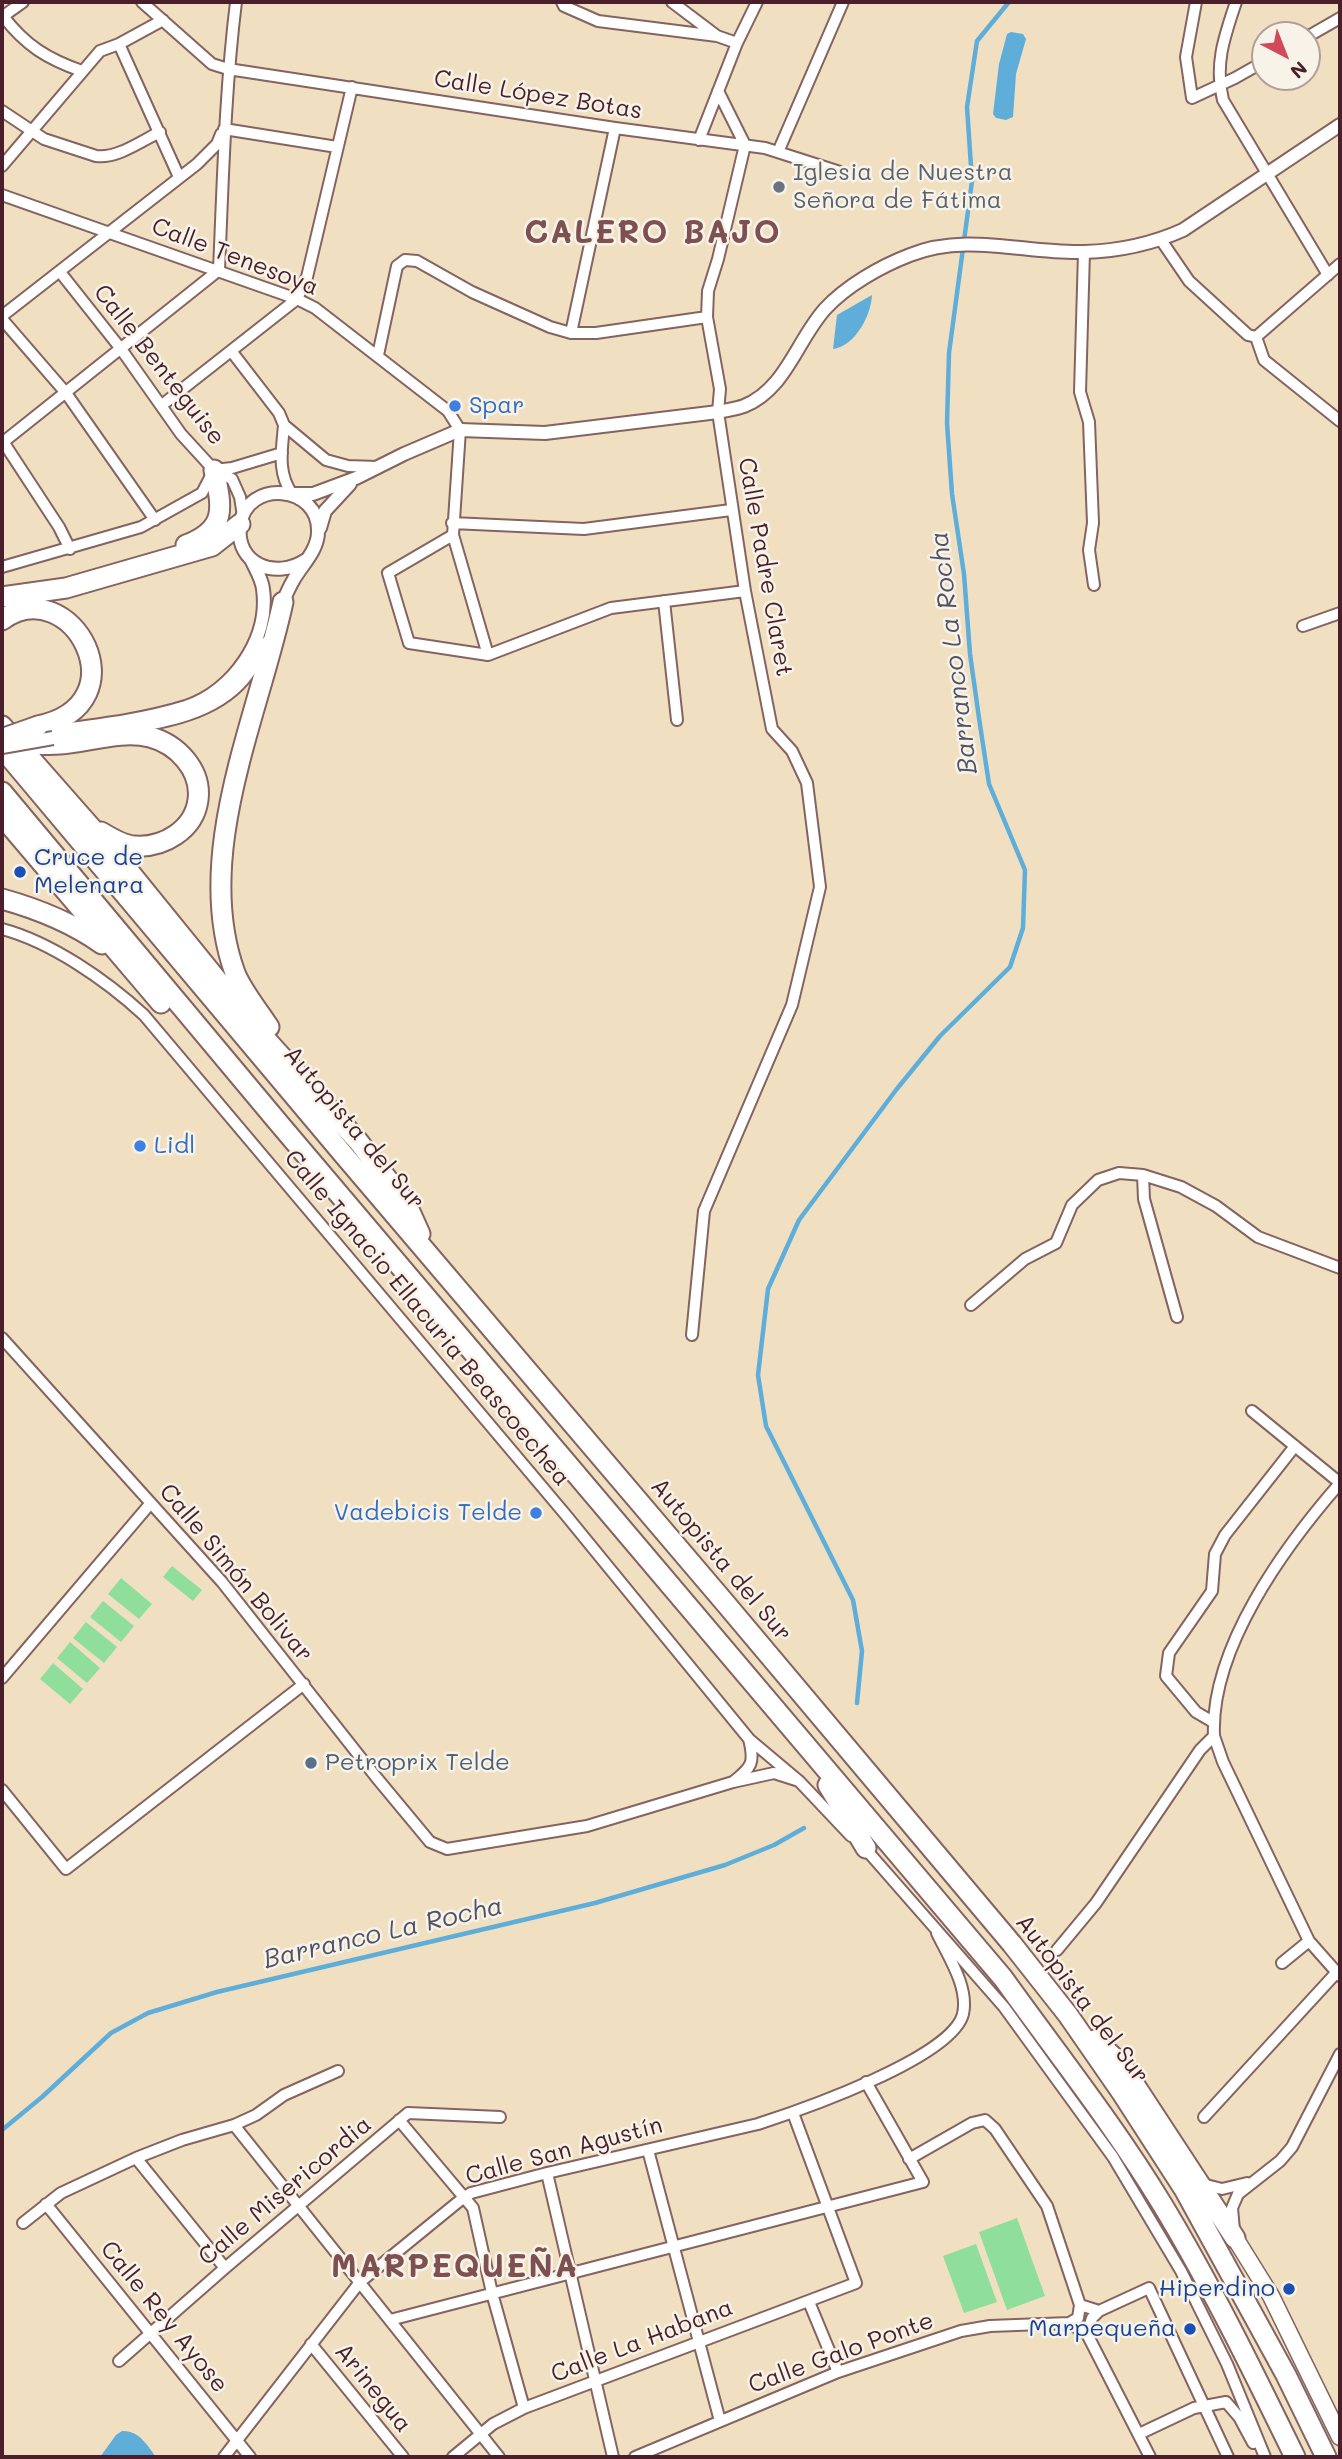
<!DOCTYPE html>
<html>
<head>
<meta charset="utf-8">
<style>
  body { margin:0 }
  #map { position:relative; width:1342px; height:2459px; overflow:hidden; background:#f0e0c1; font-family:Mali,sans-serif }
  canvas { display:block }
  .frame { position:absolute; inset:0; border:4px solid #4a1f2b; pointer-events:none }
  .north { position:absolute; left:1251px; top:21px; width:70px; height:70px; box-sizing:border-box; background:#f7f3e8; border:2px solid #b29e9c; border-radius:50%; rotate:138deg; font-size:19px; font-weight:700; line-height:28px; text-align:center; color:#4a1f2b }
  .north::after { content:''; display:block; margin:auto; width:24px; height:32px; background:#d1495b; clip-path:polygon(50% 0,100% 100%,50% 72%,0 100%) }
</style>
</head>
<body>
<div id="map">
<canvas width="1342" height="2459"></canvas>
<div class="frame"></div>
<div class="north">N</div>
</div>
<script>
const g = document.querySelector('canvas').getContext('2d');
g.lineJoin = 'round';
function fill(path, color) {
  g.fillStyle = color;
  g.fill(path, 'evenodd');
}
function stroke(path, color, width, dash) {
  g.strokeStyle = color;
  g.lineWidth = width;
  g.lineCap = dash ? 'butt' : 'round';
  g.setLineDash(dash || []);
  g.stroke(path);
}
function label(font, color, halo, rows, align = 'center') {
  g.font = font + ' Mali,sans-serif';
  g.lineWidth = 5;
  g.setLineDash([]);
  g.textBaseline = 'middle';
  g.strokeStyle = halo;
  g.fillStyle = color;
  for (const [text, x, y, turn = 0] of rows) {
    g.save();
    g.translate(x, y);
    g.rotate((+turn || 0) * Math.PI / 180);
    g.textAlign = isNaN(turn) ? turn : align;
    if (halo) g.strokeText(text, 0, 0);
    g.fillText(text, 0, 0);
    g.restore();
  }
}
fill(new Path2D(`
  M172 1566 202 1590 193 1601 163 1577Z
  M121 1578 152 1604 139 1619 108 1594Z
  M103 1601 134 1626 121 1642 90 1617Z
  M86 1622 117 1647 104 1663 73 1638Z
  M70 1642 100 1668 87 1683 57 1658Z
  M53 1663 83 1689 70 1704 40 1679Z
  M1017 2218 1045 2296 1007 2310 979 2232Z
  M976 2244 997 2302 964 2313 943 2256Z`), '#90de9c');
fill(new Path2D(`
  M1011 32 1023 34 1026 39 1016 74 1013 117 1006 120 996 118 993 114 999 64 1007 34Z
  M872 295C871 316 855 346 833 349L837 315Z
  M122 2431C139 2430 147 2445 156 2457H100L116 2435Z`), '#5eaed9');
stroke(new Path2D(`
  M857 1703 862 1651 853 1600 766 1426 758 1375 768 1289 799 1220 896 1090 940 1036 1010 967 1023 928 1025 870 989 784 979 718 970 654 964 574 952 494 947 423 949 353 972 181 967 107 977 41 1009 2
  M2 2130 42 2097 111 2033 148 2013 217 1992 595 1903 725 1865 774 1845 804 1828`), '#5eaed9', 4.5);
const minor = new Path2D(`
  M142 2 212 64 228 69 615 128 765 148 840 172
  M562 2 564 6 598 21 717 36 737 43
  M672 2 717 36
  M1196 2 1186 57 1192 98 1235 78 1265 61
  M1236 2C1225 35 1214 64 1223 100L1328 275
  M3 16C25 45 47 59 82 71
  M2 17 23 2
  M1307 37 1340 18
  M119 44 179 177
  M2 111 44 139 96 156C117 159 141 141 160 132
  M224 129 337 147
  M699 140 737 43 757 2
  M778 152 843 2
  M2 166 100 51 119 44 163 20
  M2 195 297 299 315 308 448 411 460 430 453 535 488 655
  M1161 240 1189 281 1248 335 1256 337 1264 360 1340 421
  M1084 252 1080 392 1089 422 1093 523 1089 550 1094 585
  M60 272 121 349 181 434 214 470 232 479 240 497 243 516
  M2 316 197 164 217 144 221 134
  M2 319 66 393 155 520
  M571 333 615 128
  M1256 337 1340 264
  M232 352 279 413 284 425 326 460 348 466 377 467
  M378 355 397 266 405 260 417 261 472 292 550 327 571 333H596L707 317
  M162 405 297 299 307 277 352 87
  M284 425C282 450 277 472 292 494
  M2 440 59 527 70 549
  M2 443 219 270C223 180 225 91 236 2
  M452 523 584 529 731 510
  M453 535 388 573 409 643 488 655 611 608 745 591
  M2 567 141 527 202 493 214 470 232 468 282 453
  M664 601 677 720
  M1303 626 1340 613
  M2 929C51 942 106 980 144 1015L565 1514 749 1739C755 1763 752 1767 733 1782
  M1143 1175 1144 1199 1177 1317
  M971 1305 1025 1259 1056 1243 1072 1205 1098 1180 1119 1173 1143 1175 1181 1187 1216 1206 1258 1237 1340 1268
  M692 1335 704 1211 792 1005 820 887 807 783 792 751 772 729 745 591 718 412 720 389 707 317 708 291 718 259 745 145 718 91
  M2 1338 222 1582 376 1777 430 1842 447 1849 587 1826 733 1782 774 1773 799 1781
  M1252 1411 1340 1483
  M2 1678 150 1504
  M1213 1722 1196 1712 1166 1676 1169 1653 1212 1591 1215 1554 1225 1535 1295 1446
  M1214 1736 1223 1762 1309 1941 1340 1976
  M749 1739 799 1781 851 1836
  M2 1790 66 1869 304 1684
  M863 1846 1004 2007 1113 2157 1181 2271 1227 2364 1265 2457
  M1057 1950 1096 1903 1200 1750 1214 1736C1210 1648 1285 1546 1340 1483
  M1282 1963 1309 1941
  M1204 2117 1337 1972
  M399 2120 473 2208 492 2293 524 2408
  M234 2125 499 2457
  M648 2150 720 2421
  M136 2158 225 2268
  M909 2159 972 2123 985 2120 995 2129 1047 2206 1080 2305 1078 2318 1069 2323
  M547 2173 613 2457
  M1202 2184 1222 2189 1247 2183
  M46 2204 250 2457
  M23 2223 61 2193 136 2158 182 2140 234 2125 256 2115 284 2095 338 2071
  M1234 2230 1232 2208 1238 2194 1280 2161 1292 2147 1340 2054
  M809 2302 838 2372
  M1080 2305 1099 2311 1149 2288 1228 2457
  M390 2320 923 2182 866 2082
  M1087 2334 1092 2318 1099 2311
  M311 2344 403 2457
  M119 2361 225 2268 408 2113 500 2117
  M1139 2434 1194 2408 1226 2402 1239 2417 1253 2443
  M224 2457 360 2282 463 2198 471 2193 547 2173 758 2124C801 2110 952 2058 963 2014 969 1987 948 1956 937 1933
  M453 2457 493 2424 524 2408 856 2283 793 2113
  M635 2457 838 2372 961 2331 990 2326 1069 2323 1087 2334 1150 2457`);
const tertiary = new Path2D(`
  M294 494H313L356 478 404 454 460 430 545 433 718 412C726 410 736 409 744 406 786 389 797 340 825 309 846 286 881 266 910 255 967 232 1026 254 1084 252 1118 251 1152 244 1183 230L1340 125
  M320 528 325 511 350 484
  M280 609C284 599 288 589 294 579 302 565 318 550 318 532 320 485 247 478 240 525 235 565 276 580 306 560
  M122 728C164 722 214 713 243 679 252 668 260 655 268 642
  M47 732C93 726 141 721 186 707 233 691 270 639 263 589 262 579 255 568 251 559`);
const primary = new Path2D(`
  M1235 2238 1271 2296 1340 2437`);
const motorway = new Path2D(`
  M186 545C228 529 222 507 214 470
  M2 597 66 588 212 546 240 524
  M2 620C71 570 144 704 38 726
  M2 726 119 859 261 1034 358 1141 406 1203 420 1234
  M27 744C38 744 49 745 60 744 89 742 121 730 150 737 177 744 202 770 198 800 194 830 163 848 135 846 124 846 111 838 101 832
  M2 748 343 1154 726 1604 1012 1944 1068 2015 1122 2093 1184 2189 1286 2375 1326 2457
  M2 792 277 1121 1003 1978C1056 2052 1114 2125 1162 2204 1211 2285 1253 2371 1295 2457
  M2 816 161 1003
  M2 899C38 909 71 922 102 944
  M269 1027C258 1010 242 991 235 973 192 855 258 718 283 602
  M828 1785 866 1848
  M1095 2040 1121 2064 1235 2238`);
stroke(minor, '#846360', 14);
stroke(tertiary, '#846360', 16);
stroke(primary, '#846360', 19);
stroke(motorway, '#846360', 23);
stroke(minor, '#fff', 10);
stroke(tertiary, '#fff', 12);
stroke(primary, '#fff', 16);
stroke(motorway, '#fff', 19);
const tertiaryBridge = new Path2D(`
  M2 747 53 738`);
const motorwayBridge = new Path2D(`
  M4 738 38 726`);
stroke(tertiaryBridge, '#846360', 16, []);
stroke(motorwayBridge, '#846360', 23, []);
stroke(tertiaryBridge, '#fff', 12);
stroke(motorwayBridge, '#fff', 19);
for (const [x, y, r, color] of [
  [779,187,7,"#6b7280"],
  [455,406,7,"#3f7fe0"],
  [20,872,7,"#1a4fb4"],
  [140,1146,7,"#3f7fe0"],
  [536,1513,7,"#3f7fe0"],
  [311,1763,7,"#5c6f8a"],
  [1289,2289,7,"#1a4fb4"],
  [1190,2329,7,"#1a4fb4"]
]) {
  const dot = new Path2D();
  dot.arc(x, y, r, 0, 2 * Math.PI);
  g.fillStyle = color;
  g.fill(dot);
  stroke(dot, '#f7f3e8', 2.5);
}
label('24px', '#4a1f2b', '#f7f3e8', [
  ["Calle López Botas",538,95,9],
  ["Calle Tenesoya",235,257,21],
  ["Calle Benteguise",159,365,52],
  ["Calle Padre Claret",765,567,80],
  ["Autopista del Sur",354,1128,50],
  ["Calle Ignacio Ellacuria Beascoechea",427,1318,50],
  ["Autopista del Sur",721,1560,50],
  ["Calle Simón Bolivar",236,1573,50],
  ["Autopista del Sur",1082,1999,53],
  ["Calle San Agustín",564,2151,-15],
  ["Calle Misericordia",285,2191,-40],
  ["Calle Rey Ayose",164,2317,51],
  ["Calle La Habana",642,2341,-21],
  ["Calle Galo Ponte",841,2353,-20],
  ["Arinegua",373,2388,51]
]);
label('24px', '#5b616d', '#f7f3e8', [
  ["Iglesia de Nuestra",793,173],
  ["Señora de Fátima",793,201]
], 'left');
label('24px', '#366cbe', '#f7f3e8', [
  ["Spar",469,406],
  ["Lidl",154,1146],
  ["Vadebicis Telde",522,1513,"right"]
], 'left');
label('24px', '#164399', '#f7f3e8', [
  ["Cruce de",34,858,"left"],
  ["Melenara",34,886,"left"],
  ["Hiperdino",1275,2289],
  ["Marpequeña",1176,2329]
], 'right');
label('24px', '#4e5e75', '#f7f3e8', [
  ["Petroprix Telde",325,1763]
], 'left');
label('italic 26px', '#515168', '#f7f3e8', [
  ["Barranco La Rocha",954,653,-97],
  ["Barranco La Rocha",383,1933,-13]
]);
g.letterSpacing = '2px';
label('bold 32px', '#7e5052', '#f7f3e8', [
  ["CALERO BAJO",653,233],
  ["MARPEQUEÑA",455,2267]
]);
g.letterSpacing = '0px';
</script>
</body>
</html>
